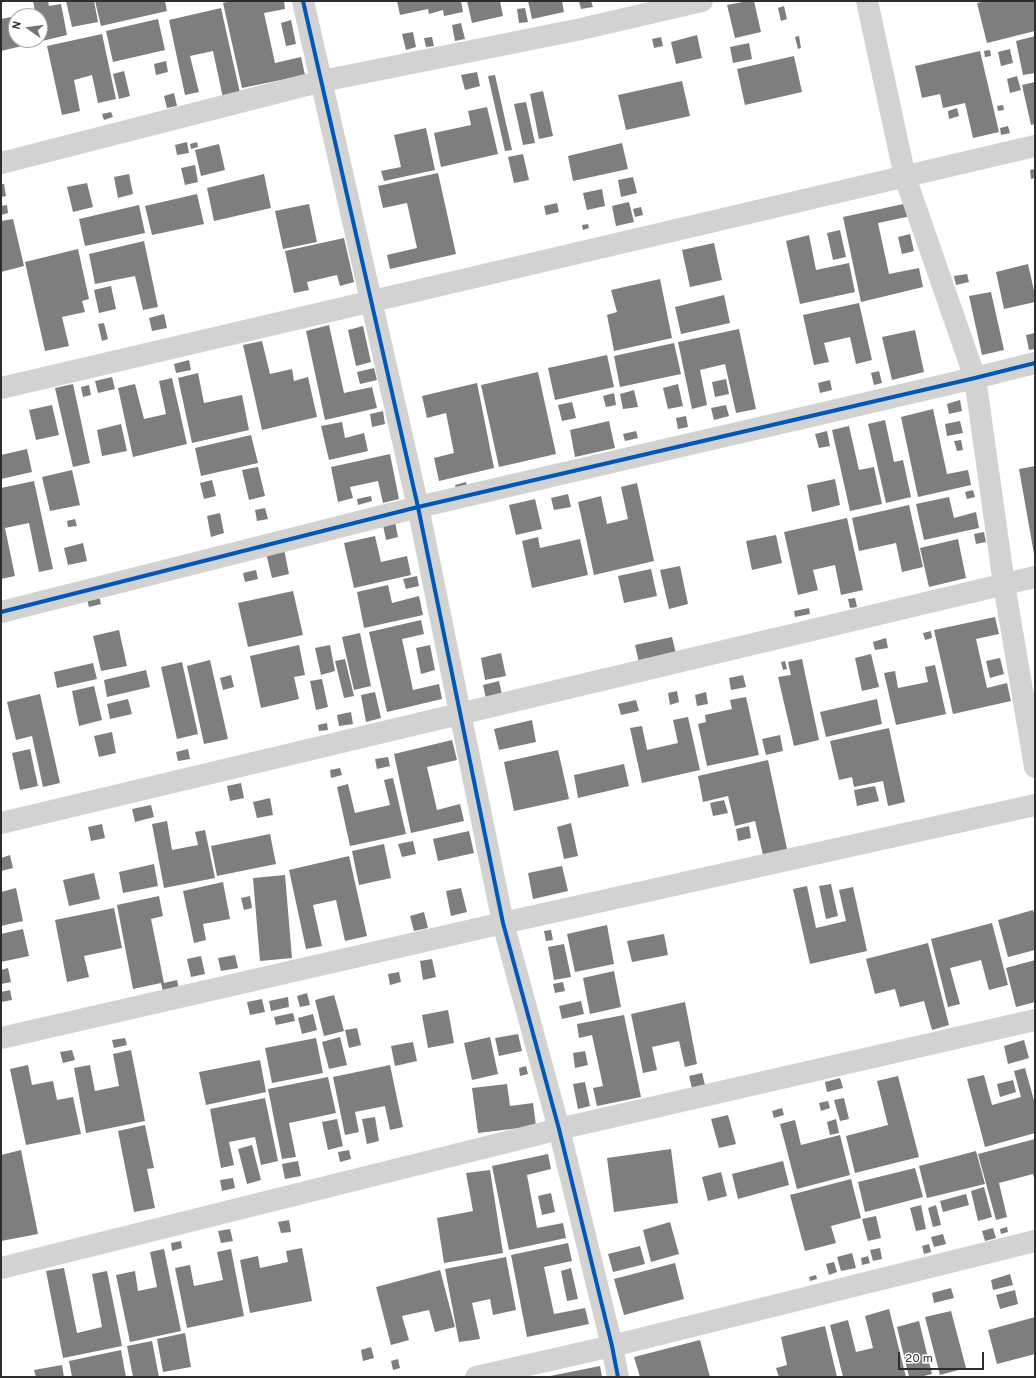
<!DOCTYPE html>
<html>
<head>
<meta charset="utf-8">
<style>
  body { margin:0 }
  #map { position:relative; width:1036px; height:1378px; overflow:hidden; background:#fff; font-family:Overpass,sans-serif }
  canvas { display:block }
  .frame { position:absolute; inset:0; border:2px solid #2d2d2d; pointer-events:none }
  .north { position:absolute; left:8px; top:8px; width:40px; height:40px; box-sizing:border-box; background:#fff; border:1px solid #ababab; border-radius:50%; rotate:284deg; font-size:11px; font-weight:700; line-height:16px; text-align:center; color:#2d2d2d }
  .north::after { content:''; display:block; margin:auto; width:14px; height:18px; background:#767676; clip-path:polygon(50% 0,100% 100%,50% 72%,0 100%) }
  .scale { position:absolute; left:898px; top:1352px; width:86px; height:18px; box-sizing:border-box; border:2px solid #2d2d2d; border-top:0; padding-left:5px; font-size:12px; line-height:14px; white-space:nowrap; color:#2d2d2d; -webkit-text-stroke:3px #fff; paint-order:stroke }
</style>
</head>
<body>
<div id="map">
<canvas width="1036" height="1378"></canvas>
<div class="frame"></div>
<div class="north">N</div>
<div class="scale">20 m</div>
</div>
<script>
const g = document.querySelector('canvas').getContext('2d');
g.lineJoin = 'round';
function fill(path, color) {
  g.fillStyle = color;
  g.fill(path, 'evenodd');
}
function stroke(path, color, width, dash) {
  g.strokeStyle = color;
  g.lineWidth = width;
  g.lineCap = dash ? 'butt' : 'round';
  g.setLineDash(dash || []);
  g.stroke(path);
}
fill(new Path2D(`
  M33 1H48L49 6 61 4 67 35 42 41 40 33V16H36Z
  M66 1H94L98 22 72 27Z
  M95 1H165L167 11 101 26Z
  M230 1H284L285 9 264 13 275 63 301 57 305 75 242 88 223 3Z
  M397 1H461L463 12 444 16 443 10 429 14 428 9 400 15Z
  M467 1H500L503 16 472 23Z
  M528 1H562L564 12 532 19Z
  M579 1H591L593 7 581 9Z
  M748 1H754L761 32 735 38 727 5Z
  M987 1H1035V31L987 43 977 3Z
  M784 6 787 19 781 21 778 8Z
  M221 8 240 93 223 98 213 51 190 56 199 92 185 95 169 20Z
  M525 8 528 22 519 23 517 9Z
  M33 12V16H19V15Z
  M16 16V40H39V42L1 51V19Z
  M158 19 165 50 113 62 106 31Z
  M291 20 296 44 286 46 281 23Z
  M461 23 465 39 455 41 452 25Z
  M413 32 416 47 406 50 402 34Z
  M102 34 116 99 98 103 92 75 74 80 80 111 62 115 47 46Z
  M697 35 702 58 676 64 671 42Z
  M799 36 801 48 798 49 795 37Z
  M1035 36V73L1023 75 1016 41Z
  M432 37 434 46 426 47 424 38Z
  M661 37 663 46 654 48 652 39Z
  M749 43 752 59 733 63 730 47Z
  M1010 49 1013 63 1001 66 998 52Z
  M990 50 991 56 985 57 984 51Z
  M980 51 999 132 973 138 965 103 943 108 940 94 922 98 915 66Z
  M794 56 802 92 745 105 737 69Z
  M166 61 168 72 156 75 154 64Z
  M124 71 130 96 119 99 113 74Z
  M477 72 480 86 465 90 461 75Z
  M495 75 512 150 505 151 488 76Z
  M1017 76 1021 90 1010 93 1007 79Z
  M682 81 690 116 626 130 618 95Z
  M1035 82V124L1031 125 1022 85Z
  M543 91 553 136 539 139 530 94Z
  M174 93 177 106 167 108 164 96Z
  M526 102 535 143 523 145 514 104Z
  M1003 105 1004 110 998 111 997 106Z
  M487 107 498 154 441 167 434 133 471 125 468 111Z
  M957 108 959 116 949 119 948 111Z
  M111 112 113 117 104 120 102 114Z
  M1008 126 1010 133 1001 135 1000 128Z
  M426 128 435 170 384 181 381 171 401 167 394 135Z
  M187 142 189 153 177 155 175 145Z
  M197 142 198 147 191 149 190 144Z
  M622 143 628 169 573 181 568 156Z
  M219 144 225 170 201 176 195 150Z
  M523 154 529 180 514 183 508 157Z
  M195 165 198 182 185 185 181 168Z
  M1035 169V178L1031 179 1030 170Z
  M438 173 456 254 390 269 387 255 417 248 407 203 383 208 378 186Z
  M129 174 133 194 118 198 114 177Z
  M264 174 271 208 214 221 207 188Z
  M633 177 637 193 621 197 618 180Z
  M87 183 93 207 73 212 67 187Z
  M1 184H4L6 196 1 197Z
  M602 189 605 206 587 210 583 193Z
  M197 194 204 224 152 235 145 206Z
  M629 202 634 222 616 226 612 206Z
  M557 203 559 212 546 215 544 206Z
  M908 203 911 216 878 223 889 274 919 268 923 287 861 302 843 217Z
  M309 204 317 242 283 249 275 211Z
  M7 205 8 213 1 215V206Z
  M139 205 145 233 85 246 79 219Z
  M641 207 643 215 635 217 633 209Z
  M13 219 24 266 1 272V221Z
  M588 224 589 228 583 230 582 225Z
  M840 230 846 257 833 260 827 233Z
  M910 234 914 251 902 254 898 237Z
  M809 235 816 270 849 263 855 292 800 304 786 241Z
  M344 238 354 282 340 286 337 275 307 282 309 290 294 293 285 251Z
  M144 241 158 307 143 310 135 276 95 284 89 254Z
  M714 243 722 280 690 287 682 250Z
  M78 249 89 299 82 301 85 312 62 317 69 346 45 351 25 262Z
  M1028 264 1035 295V302L1004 309 996 272Z
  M967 274 969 282 956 285 954 276Z
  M660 279 672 338 614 351 607 315 617 312 611 290Z
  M111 286 116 309 99 313 94 290Z
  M991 292 1004 350 982 355 969 296Z
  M724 295 730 323 681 334 675 307Z
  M859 303 872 360 856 364 850 337 824 343 829 362 814 365 803 315Z
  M164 314 167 328 152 331 149 318Z
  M104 323 108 339 102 341 98 324Z
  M329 325 344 393 372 387 377 408 325 420 306 331Z
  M363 326 371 362 356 366 348 330Z
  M739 329 756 409 736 413 725 364 700 370 707 405 692 409 678 342Z
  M915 330 924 372 892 380 882 337Z
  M1035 333V349L1029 350 1026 335Z
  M262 341 270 374 292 369 294 381 308 377 317 417 262 430 243 345Z
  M674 343 681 374 620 387 614 356Z
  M607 355 614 387 555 400 548 368Z
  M189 360 191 370 176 373 174 364Z
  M374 368 377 380 360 384 357 372Z
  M879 371 882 383 874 385 871 373Z
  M538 372 556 454 499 467 481 385Z
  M198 373 204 403 242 395 249 430 192 443 178 378Z
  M112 377 115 389 98 393 95 381Z
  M172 378 187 444 133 457 118 388 135 384 144 419 166 414 159 381Z
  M726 379 729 394 715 397 712 382Z
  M830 380 832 390 820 393 818 383Z
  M477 383 494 468 439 481 434 458 454 453 446 413 427 418 422 396Z
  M73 384 90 463 73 467 55 388Z
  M678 384 683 406 668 409 663 388Z
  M89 385 91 395 83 397 81 387Z
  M634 390 638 407 623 409 620 394Z
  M614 393 616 405 606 407 603 396Z
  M960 400 962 411 949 414 947 404Z
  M572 402 576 418 562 421 558 405Z
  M52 405 59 435 36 440 29 410Z
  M726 405 729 416 714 420 711 408Z
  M933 409 947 474 968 470 971 485 918 497 901 417Z
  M383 411 385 424 372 427 370 414Z
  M686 416 688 427 678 429 676 418Z
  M885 420 894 462 903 460 911 497 886 503 868 424Z
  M609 421 615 448 575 457 570 430Z
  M960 421 963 433 947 436 945 424Z
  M342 422 345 438 364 433 368 451 329 460 321 426Z
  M121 424 127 451 102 456 97 430Z
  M849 426 859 470 874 467 882 504 850 511 832 430Z
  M636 431 638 438 625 441 623 434Z
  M827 431 830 446 819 448 815 434Z
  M251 435 258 463 201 476 195 448Z
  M961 440 963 450 957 451 954 441Z
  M27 449 32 472 1 479V455Z
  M390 454 399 499 383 503 378 481 350 487 353 498 338 502 331 467Z
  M1035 466V554H1034L1019 469Z
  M258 467 265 496 249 500 242 470Z
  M72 470 80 505 50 511 42 477Z
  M835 479 840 505 812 512 807 485Z
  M212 480 216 496 204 499 200 483Z
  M34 481 53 569 39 572 29 523 5 528 15 576 1 579V488Z
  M466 482 468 490 457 492 455 485Z
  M637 483 654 561 594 575 578 502 601 496 607 524 628 519 621 487Z
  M973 490 975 497 967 499 965 492Z
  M568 494 571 507 554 510 551 498Z
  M371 496 372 501 358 505 357 499Z
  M949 497 954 518 976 512 979 528 924 540 916 504Z
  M535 499 542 529 516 535 509 505Z
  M909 505 923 567 902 572 896 543 859 551 852 518Z
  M265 508 268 519 257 521 255 510Z
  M220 513 224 533 211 537 207 516Z
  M847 518 863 590 841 595 835 565 813 570 818 590 798 595 784 532Z
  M75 519 77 526 68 527 67 521Z
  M395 522 398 537 386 540 383 525Z
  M984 532 986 542 976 544 974 534Z
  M776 535 782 563 752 570 746 541Z
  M375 536 381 562 407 556 411 575 354 588 344 543Z
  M538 537 540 548 580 539 588 575 532 588 522 541Z
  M958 539 966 578 929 587 920 548Z
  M83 543 87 561 68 565 64 548Z
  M284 549 289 574 272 578 266 553Z
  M680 566 688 604 669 609 660 570Z
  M651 569 657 596 624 603 618 576Z
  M256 570 258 579 245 582 243 573Z
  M417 576 419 586 406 589 403 579Z
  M388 585 392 603 419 596 423 615 364 628 357 592Z
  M293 591 303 635 248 647 238 603Z
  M98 592 101 604 89 607 86 595Z
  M855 598 857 607 850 608 848 599Z
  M809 608 810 614 795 617 794 611Z
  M995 617 999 634 976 639 987 688 1007 683 1011 701 953 714 934 630Z
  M421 620 424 634 402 639 413 690 439 684 442 699 387 712 369 632Z
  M119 630 127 666 101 671 93 636Z
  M931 631 932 638 925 640 923 633Z
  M360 633 371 686 354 690 342 637Z
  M672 637 677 658 640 667 635 645Z
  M886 638 888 648 875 650 873 642Z
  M299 645 305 675 294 677 299 699 261 708 250 656Z
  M330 645 335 671 321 675 315 648Z
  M430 645 435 670 421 674 416 648Z
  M501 653 506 676 485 680 481 658Z
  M871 654 879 687 862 691 855 658Z
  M1000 658 1004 674 990 678 986 661Z
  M345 659 354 696 344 698 335 661Z
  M802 659 819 740 794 746 778 677 791 675 788 662Z
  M210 660 228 739 204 744 187 666Z
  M785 661 787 669 783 670 781 662Z
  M182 662 198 734 177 739 161 667Z
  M93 663 97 679 57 688 54 672Z
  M935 665 946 714 896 725 884 673 895 671 898 688 928 682 925 667Z
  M146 670 150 687 107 697 104 680Z
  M231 675 234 687 223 690 220 678Z
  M743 675 746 687 731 690 729 678Z
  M322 679 328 707 316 710 310 681Z
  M499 681 503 699 487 703 483 685Z
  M94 686 102 720 79 726 72 691Z
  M677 691 679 702 670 705 668 693Z
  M375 692 381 718 366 722 361 695Z
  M706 692 708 704 697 706 695 695Z
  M40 694 60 783 43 787 32 736 16 740 7 702Z
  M746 697 759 755 707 766 698 724 706 722 705 715 732 709 730 700Z
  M128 699 132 714 110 719 107 704Z
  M877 699 882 724 826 737 820 712Z
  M636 700 639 711 621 715 618 704Z
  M351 712 353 724 339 726 337 715Z
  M688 717 700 770 642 783 630 728 642 726 647 750 678 743 673 720Z
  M532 720 536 742 499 750 494 729Z
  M327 723 328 730 319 731 318 725Z
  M889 728 905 802 888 806 883 781 854 787 852 777 839 780 830 741Z
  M112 732 116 753 99 757 94 736Z
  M780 735 783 751 766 755 762 739Z
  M452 740 457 760 427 767 437 810 460 804 464 821 411 833 394 754Z
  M30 749 38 786 20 790 12 753Z
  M188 749 190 759 178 761 176 752Z
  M558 750 569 799 514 811 504 762Z
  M388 757 390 766 377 769 375 759Z
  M768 760 787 849 763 855 755 821 735 826 728 796 703 802 698 776Z
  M624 764 629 786 578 798 574 775Z
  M340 768 342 775 331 778 330 770Z
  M393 778 406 834 350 846 337 787 348 784 355 813 390 805 384 780Z
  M241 783 244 798 230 801 227 786Z
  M875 786 879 801 857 806 854 790Z
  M270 798 273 815 257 818 253 802Z
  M724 800 728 813 713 816 710 803Z
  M151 805 154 817 135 822 132 809Z
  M167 821 172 850 198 845 195 832 205 830 215 878 164 888 152 824Z
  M571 823 578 856 564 859 557 827Z
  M102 824 105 838 91 841 88 827Z
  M749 826 751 838 738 841 736 829Z
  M469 831 474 853 438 861 433 839Z
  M270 834 276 864 217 876 211 846Z
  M413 841 416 854 402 857 398 844Z
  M384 844 391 878 359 885 352 851Z
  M10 855 13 868 1 871V858Z
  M349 856 367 936 345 941 336 900 313 905 322 946 306 949 289 870Z
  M154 864 158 886 123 893 119 872Z
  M562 866 568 891 533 899 528 873Z
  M94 873 100 899 69 906 63 880Z
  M285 875 292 958 260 961 253 878Z
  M223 882 230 919 203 924 206 940 194 943 183 891Z
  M831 884 838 916 826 919 819 886Z
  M807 886 816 928 846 921 839 890 853 887 867 951 810 964 793 889Z
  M16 888 23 921 1 926V892Z
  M461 888 467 912 451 916 446 891Z
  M159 896 163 916 151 919 164 983 177 980 180 994 164 997 161 983 133 989 117 905Z
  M250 896 252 908 244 910 241 898Z
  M114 908 122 948 84 956 89 977 67 982 55 920Z
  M1033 910 1035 916V950L1008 957 998 920Z
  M424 912 428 928 414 931 410 916Z
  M992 923 1008 985 989 990 981 960 950 968 960 1004 948 1007 931 939Z
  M607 925 614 964 575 972 567 934Z
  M23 929 29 956 1 962V934Z
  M551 930 553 940 546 941 544 931Z
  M664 934 668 955 632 962 627 941Z
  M928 943 949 1025 932 1030 924 1001 900 1007 895 989 875 994 866 959Z
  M564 944 571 977 554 980 548 947Z
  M235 955 238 968 221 971 218 958Z
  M201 956 205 974 191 977 187 959Z
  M432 959 436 977 423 980 420 961Z
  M1035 960V1002L1016 1007 1006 968Z
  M8 968 11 982 1 984V970Z
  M614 971 621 1007 590 1014 583 978Z
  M399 972 401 982 390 985 388 974Z
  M563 982 565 991 555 993 553 984Z
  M10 990 12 1000 1 1002V992Z
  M307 993 310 1005 300 1007 297 996Z
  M334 995 344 1031 324 1036 315 1000Z
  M288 997 289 1007 271 1011 269 1001Z
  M262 999 265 1012 250 1015 247 1002Z
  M581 1001 584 1014 562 1019 559 1006Z
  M685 1002 697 1064 685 1067 679 1041 652 1047 657 1070 643 1073 631 1014Z
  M448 1010 454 1043 428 1048 422 1015Z
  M293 1013 295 1021 276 1025 274 1017Z
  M313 1014 317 1030 302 1034 298 1018Z
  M624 1015 641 1097 597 1106 593 1088 603 1086 592 1035 579 1038 577 1024Z
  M357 1028 361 1045 349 1048 345 1030Z
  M518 1034 522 1051 499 1056 495 1038Z
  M340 1037 347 1065 329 1069 322 1042Z
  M490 1037 498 1074 472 1080 464 1043Z
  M125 1038 127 1045 114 1048 112 1040Z
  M316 1038 323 1073 272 1083 265 1048Z
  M1024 1040 1029 1058 1008 1064 1004 1046Z
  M413 1042 417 1061 395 1066 391 1046Z
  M72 1050 75 1060 63 1063 60 1052Z
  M131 1050 145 1121 86 1133 74 1068 90 1065 95 1091 119 1086 113 1054Z
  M585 1051 588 1065 575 1068 573 1053Z
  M260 1060 266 1092 206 1105 199 1072Z
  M28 1065 32 1085 53 1081 57 1100 73 1097 81 1134 26 1145 10 1069Z
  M390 1065 403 1127 390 1130 385 1106 355 1112 359 1132 345 1135 333 1077Z
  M526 1066 528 1074 520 1076 519 1068Z
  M1025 1068 1035 1104V1133L985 1147 967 1079 984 1075 992 1105 1021 1097 1014 1071Z
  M702 1073 705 1085 692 1088 689 1076Z
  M898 1076 919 1157 855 1173 846 1136 888 1125 877 1081Z
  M328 1077 336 1113 289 1123 296 1157 282 1159 268 1089Z
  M840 1078 843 1088 827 1092 825 1082Z
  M1013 1080 1016 1092 1000 1097 997 1084Z
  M585 1082 590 1106 578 1109 573 1084Z
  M507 1084 510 1106 533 1103 536 1126 478 1133 472 1088Z
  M265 1098 278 1161 261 1165 255 1137 229 1142 234 1165 221 1168 210 1109Z
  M844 1098 849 1119 840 1121 834 1100Z
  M828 1101 830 1108 821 1111 819 1103Z
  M782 1108 784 1115 774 1118 772 1111Z
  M728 1115 736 1144 719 1148 711 1119Z
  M375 1117 379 1141 367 1144 362 1119Z
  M337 1119 343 1146 328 1150 322 1122Z
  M836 1119 839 1133 830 1135 827 1122Z
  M795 1120 801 1145 840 1135 850 1175 797 1189 780 1124Z
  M145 1125 154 1168 147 1169 155 1208 134 1212 118 1131Z
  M1035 1139V1182L1033 1174 999 1183 1007 1217 996 1220 978 1154Z
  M252 1145 261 1180 247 1184 238 1149Z
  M671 1149 678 1203 614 1212 607 1158Z
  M21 1150 38 1234 1 1241V1155Z
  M349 1150 351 1159 340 1162 338 1152Z
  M976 1151 985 1184 927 1198 919 1166Z
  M548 1154 551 1169 527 1175 537 1228 563 1223 566 1238 509 1250 492 1166Z
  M298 1161 301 1176 285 1179 282 1164Z
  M783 1161 789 1185 738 1199 732 1174Z
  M915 1168 923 1197 865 1212 858 1182Z
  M490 1170 503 1253 444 1263 437 1218 473 1211 466 1173Z
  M721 1172 727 1196 708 1201 702 1177Z
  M233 1178 235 1188 222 1191 220 1180Z
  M851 1179 861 1218 831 1226 836 1243 805 1251 790 1195Z
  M984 1187 992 1217 978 1221 971 1191Z
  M551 1193 555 1212 542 1215 538 1196Z
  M966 1194 969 1205 943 1212 940 1201Z
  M921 1205 926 1229 916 1231 910 1208Z
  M936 1205 941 1225 933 1227 928 1208Z
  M876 1216 881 1238 868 1241 862 1219Z
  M289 1220 291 1232 281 1233 278 1222Z
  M670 1222 679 1254 651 1262 643 1230Z
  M1007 1227 1008 1232 1001 1234 1000 1229Z
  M993 1228 996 1238 985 1241 982 1231Z
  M230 1229 233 1241 221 1243 218 1231Z
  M943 1234 946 1244 934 1247 931 1237Z
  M181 1241 182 1248 172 1251 171 1243Z
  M568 1243 572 1261 544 1267 554 1314 585 1308 589 1324 527 1337 511 1255Z
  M929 1244 931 1252 924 1254 922 1246Z
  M640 1246 645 1264 613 1272 608 1254Z
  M302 1248 312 1301 250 1313 240 1260 258 1256 260 1268 288 1262 286 1251Z
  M880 1248 882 1259 873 1261 870 1250Z
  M164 1249 181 1331 130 1342 116 1275 135 1271 138 1291 157 1287 150 1252Z
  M231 1249 244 1316 187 1328 175 1268 190 1265 194 1286 223 1280 217 1252Z
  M852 1253 856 1268 841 1271 837 1257Z
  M868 1256 870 1263 862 1265 861 1258Z
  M506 1257 516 1310 493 1315 490 1299 472 1303 480 1339 459 1342 445 1269Z
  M834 1262 837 1272 829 1275 826 1264Z
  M675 1263 684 1299 624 1315 614 1279Z
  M64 1268 77 1333 102 1327 92 1274 107 1271 122 1346 63 1358 46 1271Z
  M571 1268 578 1299 567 1301 561 1271Z
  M440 1270 455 1327 435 1332 429 1310 402 1316 409 1340 391 1345 376 1287Z
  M1010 1274 1013 1285 993 1290 991 1280Z
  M816 1275 817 1279 810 1281 809 1277Z
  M951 1288 954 1298 934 1303 932 1293Z
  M1015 1290 1018 1304 1000 1309 996 1295Z
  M889 1309 906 1377H843L830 1325 848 1320 856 1352 873 1348 865 1316Z
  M951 1311 966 1368 940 1375 925 1317Z
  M1035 1317V1354L997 1364 988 1330Z
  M919 1321 932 1374 920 1377H909L897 1327Z
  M825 1326 837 1377H779L776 1368 787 1365 781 1337Z
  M185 1333 191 1367 163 1372 157 1339Z
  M700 1340 710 1377H640L634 1357Z
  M152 1341 159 1377H133L127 1346Z
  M371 1347 374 1358 363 1361 361 1350Z
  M121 1350 126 1377H72L69 1361Z
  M398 1359 400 1368 393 1370 391 1361Z
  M62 1365 64 1377H36L34 1370Z
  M600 1366 602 1377H550V1376Z`), '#7e7e7e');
stroke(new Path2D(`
  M303 1 418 507 503 923 559 1129 612 1346 618 1377
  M867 1 905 177 975 378 1004 584 1035 767
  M1 163 322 81 581 29 702 1
  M1 388 1035 146
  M1 612 418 507 975 378 1035 363
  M1 823 1035 577
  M1 1038 503 923 1035 805
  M1 1268 559 1129 1035 1020
  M476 1377 612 1346 1035 1241`), '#d2d2d2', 22);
stroke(new Path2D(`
  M303 1 418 507 503 923 559 1129 612 1346 618 1377
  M1 612 418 507 975 378 1035 363`), '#0057b8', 4);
</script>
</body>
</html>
